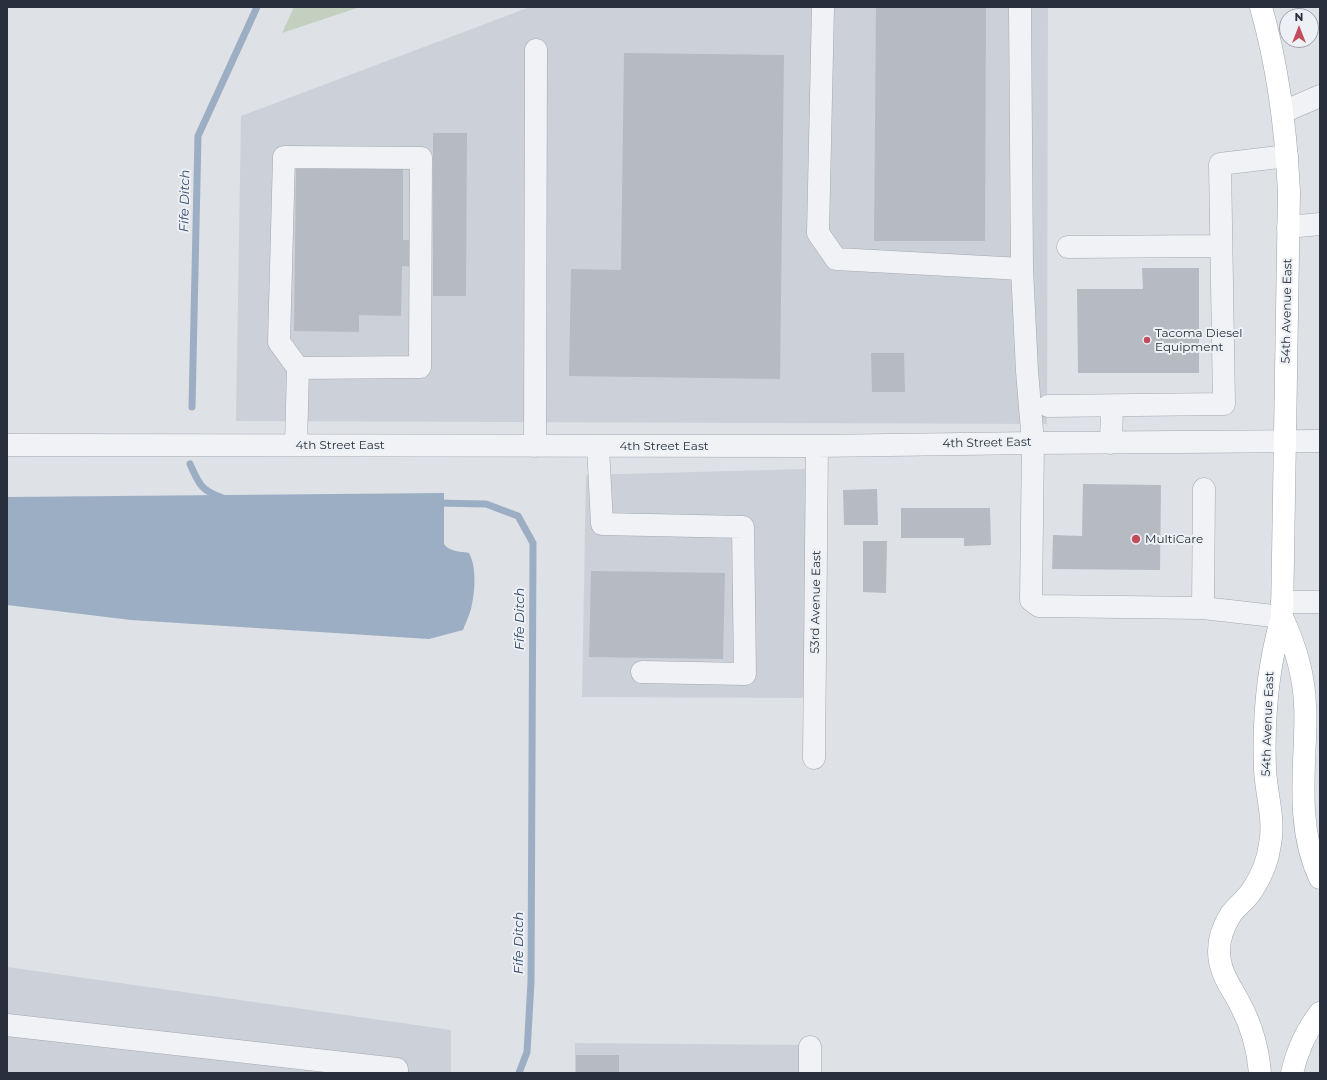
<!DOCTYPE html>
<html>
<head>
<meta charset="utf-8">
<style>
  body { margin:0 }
  #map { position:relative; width:1327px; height:1080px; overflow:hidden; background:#dee1e6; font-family:Montserrat,sans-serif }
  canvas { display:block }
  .frame { position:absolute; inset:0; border:8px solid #292f3c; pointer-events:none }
  .north { position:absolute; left:1279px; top:8px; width:40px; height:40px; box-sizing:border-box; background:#edf0f4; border:1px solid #9fa3aa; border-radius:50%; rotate:0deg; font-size:11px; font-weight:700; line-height:16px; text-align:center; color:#292f3c }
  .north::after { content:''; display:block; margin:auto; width:14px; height:18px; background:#c34c5a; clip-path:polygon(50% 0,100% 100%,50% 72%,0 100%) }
</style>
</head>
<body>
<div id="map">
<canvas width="1327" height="1080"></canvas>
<div class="frame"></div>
<div class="north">N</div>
</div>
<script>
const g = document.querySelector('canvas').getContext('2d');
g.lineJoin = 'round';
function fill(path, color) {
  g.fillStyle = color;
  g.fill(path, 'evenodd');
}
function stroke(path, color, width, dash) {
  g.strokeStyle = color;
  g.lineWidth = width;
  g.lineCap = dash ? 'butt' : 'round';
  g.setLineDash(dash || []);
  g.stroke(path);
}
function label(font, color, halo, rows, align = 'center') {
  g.font = font + ' Montserrat,sans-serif';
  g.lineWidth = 4;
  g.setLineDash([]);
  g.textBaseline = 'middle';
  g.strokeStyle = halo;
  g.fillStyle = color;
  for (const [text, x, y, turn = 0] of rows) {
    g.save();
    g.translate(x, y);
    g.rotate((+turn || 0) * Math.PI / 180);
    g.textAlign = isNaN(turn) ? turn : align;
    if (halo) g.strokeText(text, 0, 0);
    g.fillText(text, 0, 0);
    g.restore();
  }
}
fill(new Path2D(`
  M530 7H1048L1047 424 236 421 241 116Z
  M805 469V698L582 697 586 475Z
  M7 967 451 1030V1073H7Z
  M575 1043 805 1045 806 1073H575Z`), '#ccd0d8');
fill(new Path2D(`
  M294 7H360L282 33Z`), '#c3d0c0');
fill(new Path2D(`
  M444 493V544C449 552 460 551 469 553 477 567 475 593 471 609 469 616 465 624 463 630L429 639 131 620 7 605V497Z`), '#9caec4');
stroke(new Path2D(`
  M192 407 198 136 257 7
  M190 464C199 484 201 491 223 498
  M435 503 486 504 518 516 533 543 531 982 527 1052 519 1073`), '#9caec4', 7);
fill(new Path2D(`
  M876 7H986L985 241H874Z
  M624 53 784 55 780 379 569 376 571 269 621 270Z
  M433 133H467L466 296H433Z
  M296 167 403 168V240H415V267L402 266 401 316 359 315V332L294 331Z
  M1142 268H1199V373H1078L1077 289H1143Z
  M871 353H904L905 392H872Z
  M1083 484 1161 485 1160 570 1052 569 1053 535 1082 536Z
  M877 489 878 525H844L843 490Z
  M901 508H990L991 545 964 546V538H901Z
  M863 541H887L886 593 863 592Z
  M591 571 725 573 723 659 589 657Z
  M576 1055H619V1073H576Z`), '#b6bac3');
const minor = new Path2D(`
  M823 7 818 233 836 259 1022 269
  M1020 7 1022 269 1027 371 1033 443 1031 600 1039 606 1203 608 1282 617
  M1283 112 1320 96
  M1288 227 1320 224
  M1068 247 1221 246
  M1048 406 1224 404 1220 164 1287 156
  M1111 443 1112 406
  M7 445 817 446 1033 443 1320 441
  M296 445 298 368 279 342 284 157 421 158 420 367 298 368
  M535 446 536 50
  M598 446 602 524 743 527 745 674 642 672
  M1282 602H1320
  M1203 608 1204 489
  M814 758 817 446
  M7 1025 397 1069V1073
  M810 1073V1047`);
const major = new Path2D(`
  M1282 617C1295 645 1304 674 1305 705 1306 716 1305 728 1305 739 1303 785 1299 834 1320 878
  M1260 1073C1258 1050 1252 1027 1241 1006 1232 988 1219 973 1219 951 1219 938 1224 925 1231 914 1238 905 1247 899 1253 889 1262 875 1268 861 1270 844 1275 819 1266 794 1265 769 1263 718 1268 666 1282 617L1289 192C1286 129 1278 67 1261 7
  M1292 1073C1297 1051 1306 1031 1320 1013`);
stroke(minor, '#a4a8b0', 23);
stroke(major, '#9ea5b1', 23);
stroke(minor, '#f0f2f5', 22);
stroke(major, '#fff', 22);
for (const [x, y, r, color] of [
  [1147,340,4,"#c34c5a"],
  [1136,539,5,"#c34c5a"]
]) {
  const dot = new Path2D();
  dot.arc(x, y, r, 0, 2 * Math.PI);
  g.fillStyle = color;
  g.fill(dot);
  stroke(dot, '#edf0f4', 1.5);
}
label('12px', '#292f3c', '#edf0f4', [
  ["54th Avenue East",1287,311,-89],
  ["4th Street East",987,443,-1],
  ["4th Street East",340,445],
  ["4th Street East",664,446],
  ["53rd Avenue East",816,602,-89],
  ["54th Avenue East",1268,724,-88]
]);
label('12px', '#292f3c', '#edf0f4', [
  ["Tacoma Diesel",1155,333],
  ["Equipment",1155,347],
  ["MultiCare",1145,539]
], 'left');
label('italic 13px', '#364d6c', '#edf0f4', [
  ["Fife Ditch",185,201,-89],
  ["Fife Ditch",520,619,-90],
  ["Fife Ditch",519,943,-90]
]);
</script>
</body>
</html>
